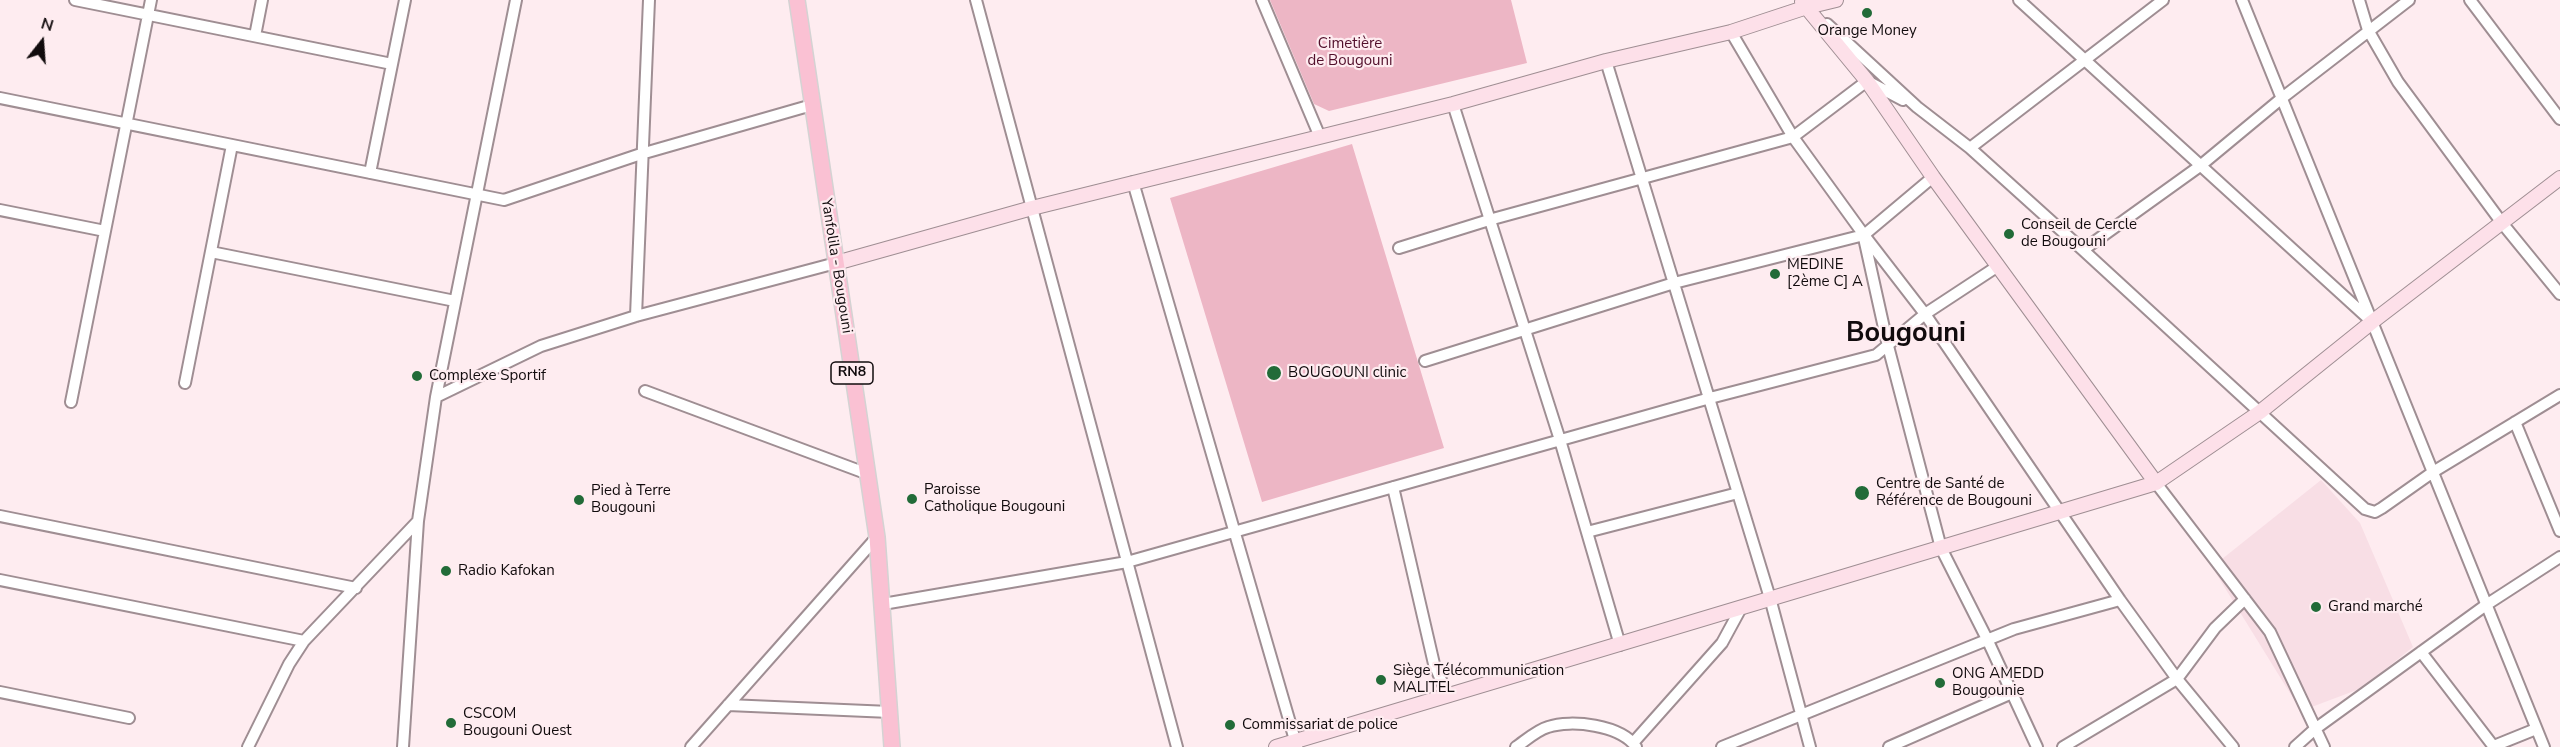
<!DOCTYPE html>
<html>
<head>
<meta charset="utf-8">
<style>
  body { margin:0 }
  #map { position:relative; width:2560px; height:747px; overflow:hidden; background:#feecf0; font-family:"Nunito Sans",sans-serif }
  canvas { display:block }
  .north { position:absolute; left:12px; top:12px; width:60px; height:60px; -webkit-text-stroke:4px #feecf0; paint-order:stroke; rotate:17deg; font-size:16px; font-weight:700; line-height:24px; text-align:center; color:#110b0d }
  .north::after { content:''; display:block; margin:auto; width:21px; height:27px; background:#110b0d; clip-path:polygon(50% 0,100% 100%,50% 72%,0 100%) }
</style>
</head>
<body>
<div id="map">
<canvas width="2560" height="747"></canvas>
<div class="north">N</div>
</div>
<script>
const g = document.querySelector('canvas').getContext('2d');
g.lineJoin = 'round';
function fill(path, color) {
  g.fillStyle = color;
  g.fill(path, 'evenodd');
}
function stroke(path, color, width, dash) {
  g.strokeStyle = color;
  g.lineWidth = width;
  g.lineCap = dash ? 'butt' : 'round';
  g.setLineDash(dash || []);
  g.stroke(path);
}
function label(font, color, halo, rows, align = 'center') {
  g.font = font + ' "Nunito Sans",sans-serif';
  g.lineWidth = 4.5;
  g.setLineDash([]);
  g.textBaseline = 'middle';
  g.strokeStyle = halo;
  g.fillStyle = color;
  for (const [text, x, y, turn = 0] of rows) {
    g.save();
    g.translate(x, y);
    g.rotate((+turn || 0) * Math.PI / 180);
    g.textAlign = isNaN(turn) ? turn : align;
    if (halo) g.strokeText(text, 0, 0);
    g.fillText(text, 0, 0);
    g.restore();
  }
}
fill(new Path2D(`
  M2321 480 2360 523 2413 647 2362 688 2301 711 2212 567Z`), '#f8dee5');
fill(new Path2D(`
  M1270 0H1511L1527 63 1329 111 1314 104Z
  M1352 144 1444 448 1262 502 1170 198Z`), '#edb6c5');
const street = new Path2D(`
  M75 0 392 64
  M976 0 1177 747
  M1262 0 1320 137
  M2019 0 2369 319
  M2242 0 2544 747
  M2359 0 2368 30 2398 82 2502 223 2560 294
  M2470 0 2560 119
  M1827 24 1917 107 1970 148 2083 250 2365 509 2375 512 2382 508 2433 472 2560 395
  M1731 32 1793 137 1864 235 1925 314 2120 600 2177 679 2233 747
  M255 36 262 0
  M1606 61 1770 598 1810 747
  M0 98 504 200 641 154 812 105
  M1453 104 1560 440 1620 645
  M1970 148 2163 0
  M370 173 405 0
  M1133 182 1297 747
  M0 210 105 231
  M1864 238 1888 346 1941 548 1987 639 2037 747
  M1399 248 1489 220 1793 137 1867 81 1903 100
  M2083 250 2200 166 2282 98 2409 0
  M211 252 455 301
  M636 316 649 0
  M1425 361 1674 283 1864 235 1933 177
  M185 383 232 145
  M645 391 868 474
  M436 397 541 346 636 316 836 263
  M71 402 151 0
  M2515 422 2560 531
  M2156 483 2270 632 2324 747
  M1393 487 1434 664 1448 696
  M0 516 356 588
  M1587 532 1738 493
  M0 580 304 641
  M883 604 1127 562 1710 398 1876 355 1925 314 1998 266
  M2421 652 2494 747
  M0 692 129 718
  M728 705 890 712
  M1633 743 1722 643 1741 608
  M2494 746 2536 729
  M248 747 289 664 304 641 418 521
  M403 747 418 521 436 397 516 0
  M691 747 877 537
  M1516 747C1525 741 1537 730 1548 727 1571 719 1621 725 1636 747
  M1722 747 2014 629 2120 600
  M1889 747 2012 693
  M2063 747 2177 679 2215 628 2245 599
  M2295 747 2315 729 2486 605 2560 557`);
const secondary = new Path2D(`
  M1802 2 1867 81 1933 177 2156 483
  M836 263 1032 208 1453 104 1606 61 1731 32 1807 7 1836 0
  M1276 747 2156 483 2260 412 2372 322 2560 178`);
const primary = new Path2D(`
  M797 0 877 537 892 747`);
stroke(street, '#9f8e93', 14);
stroke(secondary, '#9f8e93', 16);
stroke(primary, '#d4d3d3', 18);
stroke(street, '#fff', 10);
stroke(secondary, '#fde0e9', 14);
stroke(primary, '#fac1d3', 15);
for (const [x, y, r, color] of [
  [1867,13,6,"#226b38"],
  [2009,234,6,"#226b38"],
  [1775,274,6,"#226b38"],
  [1274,373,8,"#226b38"],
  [417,376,6,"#226b38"],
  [1862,493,8,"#226b38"],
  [912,499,6,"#226b38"],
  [579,500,6,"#226b38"],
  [446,571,6,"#226b38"],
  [2316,607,6,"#226b38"],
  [1381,680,6,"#226b38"],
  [1940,683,6,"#226b38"],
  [451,723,6,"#226b38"],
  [1230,725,6,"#226b38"]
]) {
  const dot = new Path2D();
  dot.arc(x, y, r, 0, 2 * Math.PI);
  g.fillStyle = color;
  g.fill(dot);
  stroke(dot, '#feecf0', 2);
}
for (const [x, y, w] of [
  [852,373,42]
]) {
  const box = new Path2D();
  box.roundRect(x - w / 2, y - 11, w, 22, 4.5);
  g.fillStyle = '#feecf0';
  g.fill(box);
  stroke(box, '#110b0d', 1.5);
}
label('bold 14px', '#110b0d', null, [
  ["RN8",852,373]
]);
label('15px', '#110b0d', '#feecf0', [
  ["Orange Money",1867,31,"center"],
  ["Conseil de Cercle",2021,225],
  ["de Bougouni",2021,242],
  ["MEDINE",1787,265],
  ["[2ème C] A",1787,282],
  ["BOUGOUNI clinic",1288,373],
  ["Complexe Sportif",429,376],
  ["Centre de Santé de",1876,484],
  ["Référence de Bougouni",1876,501],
  ["Paroisse",924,490],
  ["Catholique Bougouni",924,507],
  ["Pied à Terre",591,491],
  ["Bougouni",591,508],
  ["Radio Kafokan",458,571],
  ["Grand marché",2328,607],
  ["Siège Télécommunication",1393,671],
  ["MALITEL",1393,688],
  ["ONG AMEDD",1952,674],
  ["Bougounie",1952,691],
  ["CSCOM",463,714],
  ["Bougouni Ouest",463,731],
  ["Commissariat de police",1242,725]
], 'left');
label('15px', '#520f2b', '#feecf0', [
  ["Cimetière",1350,44],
  ["de Bougouni",1350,61]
]);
label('15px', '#110b0d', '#feecf0', [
  ["Yanfolila - Bougouni",836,266,81]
]);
label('bold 27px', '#110b0d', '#feecf0', [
  ["Bougouni",1906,334]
]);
</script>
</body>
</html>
